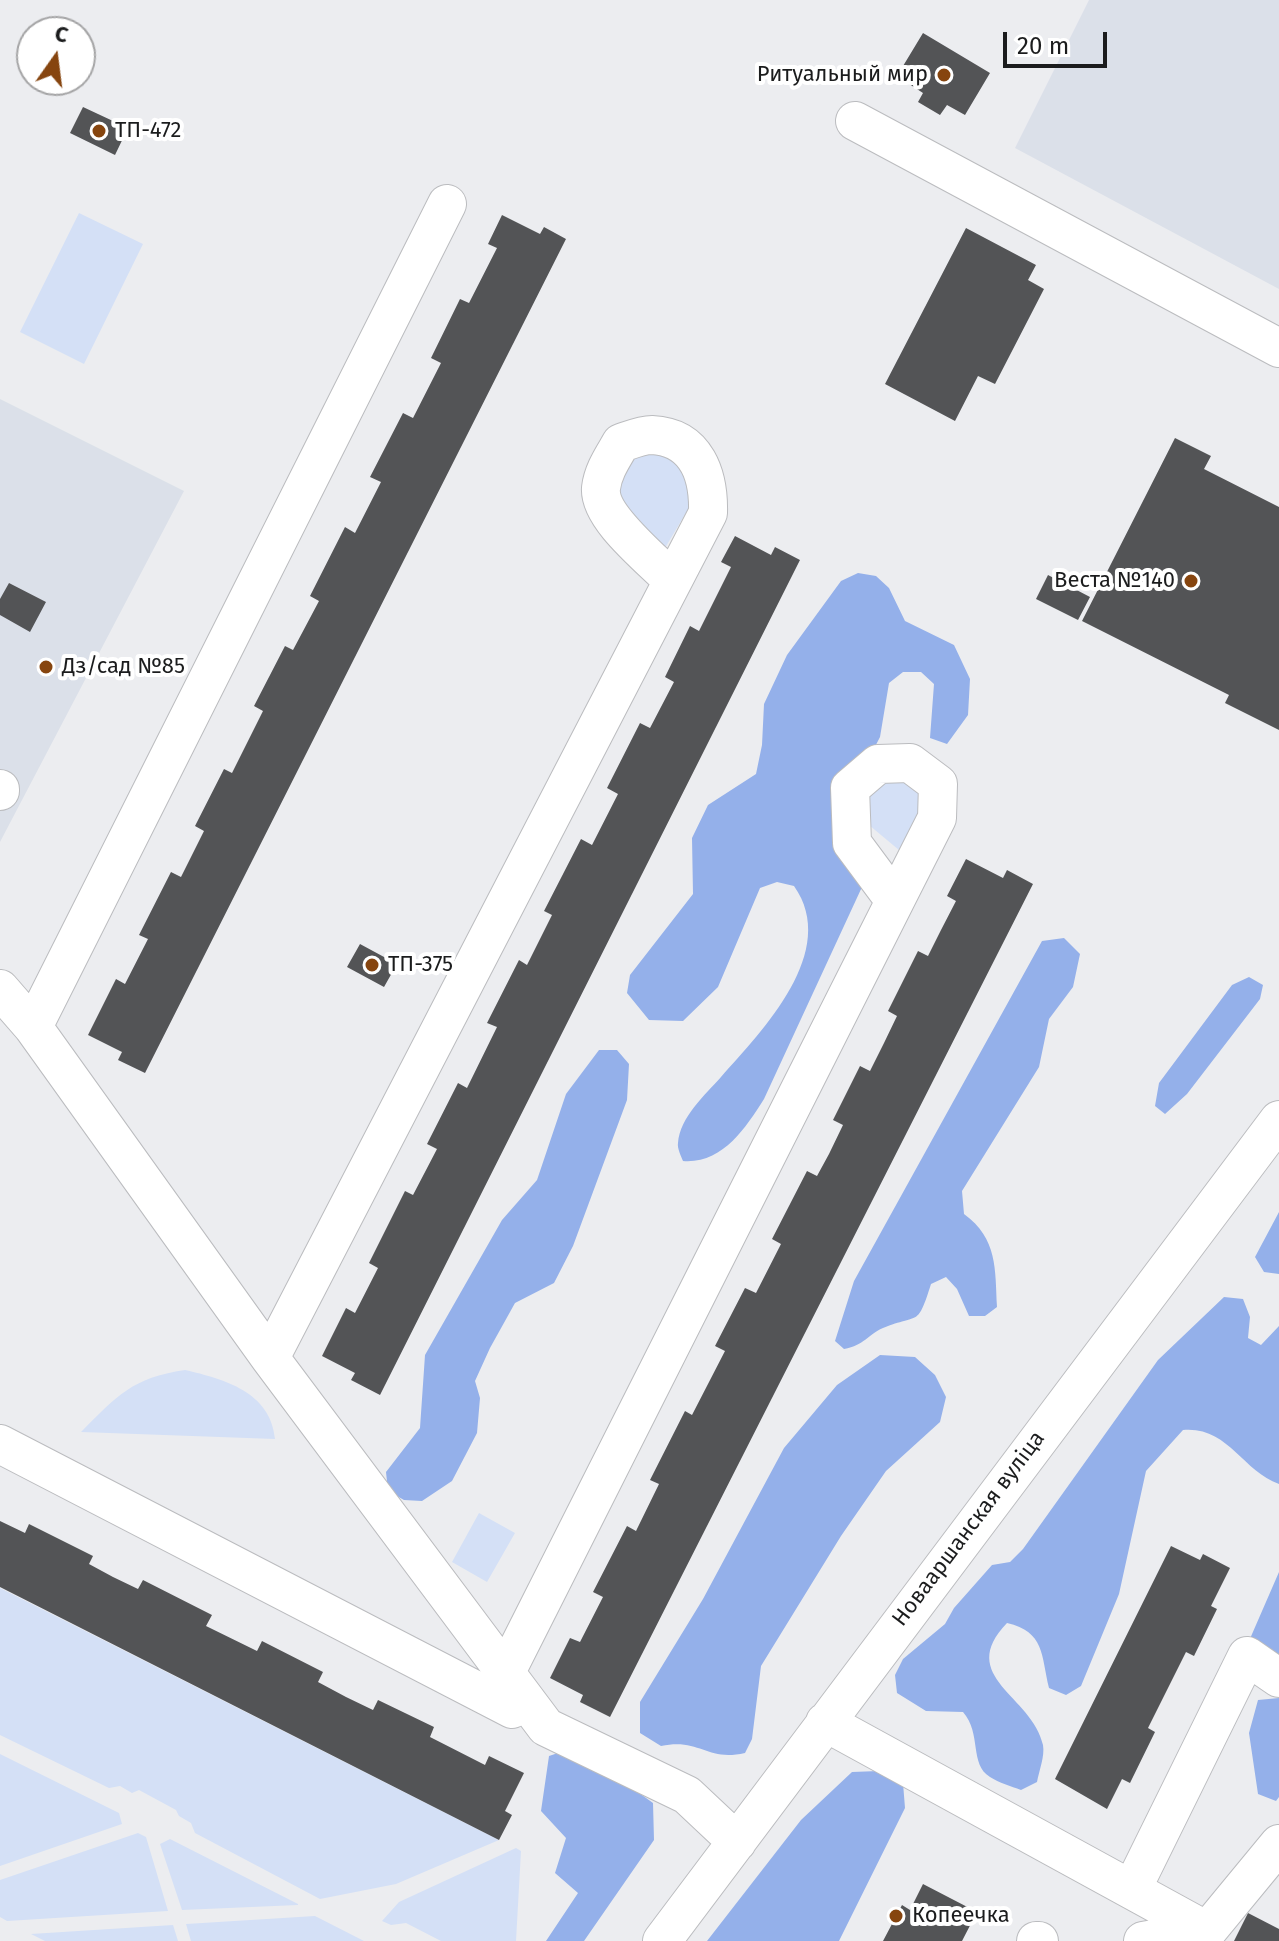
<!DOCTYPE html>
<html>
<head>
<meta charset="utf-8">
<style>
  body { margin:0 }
  #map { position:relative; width:1279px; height:1941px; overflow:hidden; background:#ecedf0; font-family:"Fira Sans",sans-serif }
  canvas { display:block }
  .north { position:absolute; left:16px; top:16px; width:80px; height:80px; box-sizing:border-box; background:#fff; border:2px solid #a4a4a5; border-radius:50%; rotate:14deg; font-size:22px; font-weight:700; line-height:32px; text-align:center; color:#1b1c1d }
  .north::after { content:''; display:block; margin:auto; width:28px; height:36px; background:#86450f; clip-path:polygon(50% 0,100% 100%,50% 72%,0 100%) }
  .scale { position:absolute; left:1003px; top:32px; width:104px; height:36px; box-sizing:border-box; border:4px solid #1b1c1d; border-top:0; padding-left:10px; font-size:24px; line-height:28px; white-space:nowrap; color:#1b1c1d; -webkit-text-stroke:6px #fff; paint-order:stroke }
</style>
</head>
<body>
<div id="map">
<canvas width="1279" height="1941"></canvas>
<div class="north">С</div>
<div class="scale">20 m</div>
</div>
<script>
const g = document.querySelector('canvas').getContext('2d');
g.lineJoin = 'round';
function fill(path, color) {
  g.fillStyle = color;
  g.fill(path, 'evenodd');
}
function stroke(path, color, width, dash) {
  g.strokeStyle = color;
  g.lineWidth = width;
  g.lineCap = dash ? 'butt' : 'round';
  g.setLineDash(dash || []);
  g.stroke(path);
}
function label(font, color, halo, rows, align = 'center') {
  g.font = font + ' "Fira Sans",sans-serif';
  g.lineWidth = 8;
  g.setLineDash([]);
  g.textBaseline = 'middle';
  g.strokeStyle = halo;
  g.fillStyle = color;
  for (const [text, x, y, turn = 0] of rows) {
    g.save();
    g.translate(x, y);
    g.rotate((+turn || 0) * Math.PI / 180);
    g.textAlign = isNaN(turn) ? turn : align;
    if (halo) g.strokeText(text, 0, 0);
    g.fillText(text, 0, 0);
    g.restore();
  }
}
fill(new Path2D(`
  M1089 0H1279V289L1015 148Z
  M0 399 184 491 0 842Z`), '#dbe0e9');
fill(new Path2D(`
  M79 213 143 244 84 364 20 332Z
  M675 450 693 501 662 553 618 512 621 458Z
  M905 772 927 795 905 855 869 825 863 794Z
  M185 1370C224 1379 271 1392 275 1439L81 1432C118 1395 132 1378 185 1370Z
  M479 1513 515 1533 487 1582 452 1562Z
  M0 1588 499 1840 396 1884 320 1899 195 1833 191 1823 179 1816 176 1810 139 1790 132 1793 120 1786 109 1788 0 1735Z
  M0 1754 119 1813 122 1824 0 1866Z
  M138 1833 146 1837 168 1911 7 1921 0 1917V1880Z
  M170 1839 298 1904V1905L182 1910 160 1844Z
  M516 1848 521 1851 516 1941H441L406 1923 391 1925 382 1921 399 1902Z
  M315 1916 364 1941H191L186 1924Z
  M173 1925 178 1941H45L31 1934Z`), '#d4e0f6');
fill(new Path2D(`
  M858 573 876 576 889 588 905 621 954 645 970 679 968 715 947 744 930 738 934 684 921 672H903L889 683 880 737 847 801 868 874 764 1099C745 1129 722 1164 683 1161 681 1156 677 1148 678 1143 680 1117 705 1095 721 1077 763 1030 840 951 794 886L777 882 760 888 718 987 683 1021 649 1020 627 993 630 975 693 894 692 838 708 805 756 774 762 745 764 704 787 655 841 581Z
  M1064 938 1080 954 1073 987 1049 1019 1039 1067 962 1191 964 1214C998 1239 995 1269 997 1307L985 1316H969L957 1289 946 1277 931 1284C917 1328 920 1313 883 1328 867 1335 865 1345 844 1349L835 1341 854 1281 1042 941Z
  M1249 977 1263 985 1260 999 1187 1094 1165 1114 1155 1106 1159 1083 1232 985Z
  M599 1050H617L629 1064 627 1100 573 1246 554 1283 515 1303 490 1348 475 1381 480 1398 477 1433 452 1481 422 1501 404 1500 388 1491 386 1472 420 1428 425 1355 502 1220 537 1180 566 1094Z
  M1279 1212V1274L1264 1272 1255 1257Z
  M1224 1297 1243 1299 1250 1317 1248 1338 1261 1345 1279 1326V1484C1242 1471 1228 1426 1183 1430L1146 1471 1119 1594 1081 1686 1066 1695 1049 1688C1041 1655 1045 1632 1007 1623 955 1677 1033 1696 1043 1745 1045 1756 1039 1771 1037 1782L1021 1790C1011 1786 999 1783 990 1777 969 1764 982 1734 963 1712L926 1711 897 1693 895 1675 903 1659 945 1624 954 1608 992 1565 1010 1562 1023 1549 1158 1360Z
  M880 1355 915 1357 935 1375 946 1397 940 1422 886 1471 841 1536 761 1666 752 1739 745 1753C706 1762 701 1738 661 1746L640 1733V1702L703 1599 784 1448 837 1385Z
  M1279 1572V1656L1249 1641Z
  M1279 1698V1797L1276 1801 1258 1794 1249 1733 1258 1700Z
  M564 1751 628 1785 653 1803 654 1840 584 1941H546L578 1893 555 1873 566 1838 541 1811 549 1756Z
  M879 1771 903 1783 905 1808 839 1941H707L801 1820 852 1772Z`), '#94b0ea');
fill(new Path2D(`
  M923 33 990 73 965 115 947 105 940 115 918 102 923 93 897 76Z
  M83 107 128 128 115 155 70 133Z
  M502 215 540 234 544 227 566 239 145 1073 118 1060 122 1052 88 1035 116 979 125 984 148 939 139 935 171 872 181 877 204 831 195 826 224 769 232 773 263 711 254 706 285 646 293 650 319 601 310 596 345 527 355 533 381 482 370 477 403 413 413 418 441 363 431 358 460 299 469 303 497 248 488 244Z
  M966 228 1036 265 1028 280 1044 289 995 384 978 376 955 421 885 384Z
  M1175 438 1211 456 1204 469 1279 507V730L1225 703 1229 695 1082 621Z
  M735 536 771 555 775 547 800 560 380 1395 351 1380 355 1373 322 1356 346 1308 355 1313 378 1268 369 1263 405 1191 413 1195 437 1149 427 1144 458 1083 467 1088 497 1027 487 1023 519 960 527 965 552 915 544 911 581 839 592 845 618 794 607 788 640 723 650 728 674 682 665 677 690 626 699 631 731 567 721 562Z
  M1048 575 1090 597 1078 620 1036 599Z
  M9 583 46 602 30 632 0 615V599Z
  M966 859 1003 878 1007 870 1033 884 610 1717 580 1702 583 1695 550 1678 570 1638 580 1642 603 1597 593 1592 627 1526 636 1531 659 1484 650 1480 685 1411 692 1415 725 1351 715 1346 745 1288 756 1293 781 1244 772 1239 807 1171 817 1176 829 1154 843 1125 833 1120 860 1066 870 1071 884 1043 897 1016 888 1011 918 951 928 956 941 930 956 901 947 896Z
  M360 944 397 964 384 987 347 967Z
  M0 1521 25 1533 29 1524 93 1556 89 1564 113 1577 138 1589 143 1580 212 1615 206 1626 257 1651 262 1641 323 1672 318 1682 346 1697 373 1710 378 1700 434 1727 430 1737 485 1765 489 1756 524 1773 505 1811 512 1815 499 1840 0 1587Z
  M1171 1546 1200 1560 1203 1554 1230 1568 1211 1606 1217 1609 1194 1656 1186 1652 1148 1728 1155 1732 1130 1783 1122 1779 1107 1809 1055 1779Z
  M923 1884 977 1912 962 1941H883L902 1905 910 1910Z
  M1248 1913 1279 1929V1941H1234Z`), '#535456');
const minor = new Path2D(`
  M855 121 1279 348
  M447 204 33 1027 270 1358 546 1727 687 1795 737 1842
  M0 789V791
  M0 989 33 1027
  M270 1358 708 513C709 476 697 437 652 435 642 435 630 440 621 443 613 457 603 471 601 488 598 517 652 559 672 580
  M0 1444 512 1709
  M491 1698 506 1672 895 901 937 818 938 784 910 763 878 764 850 788 852 843 895 901
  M825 1722 1205 1930
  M1132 1889 1247 1656 1279 1678
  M662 1941 1279 1120
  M1036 1941H1039
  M1143 1941 1205 1930
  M1199 1941 1279 1844`);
stroke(minor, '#bbbcbf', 40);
stroke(minor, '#fff', 38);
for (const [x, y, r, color] of [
  [944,75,8,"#86450f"],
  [99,131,8,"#86450f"],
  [1191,581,8,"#86450f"],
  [46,667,8,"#86450f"],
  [372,965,8,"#86450f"],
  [896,1916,8,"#86450f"]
]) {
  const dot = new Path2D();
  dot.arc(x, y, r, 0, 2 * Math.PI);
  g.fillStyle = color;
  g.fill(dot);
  stroke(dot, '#fff', 3);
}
label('22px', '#1b1c1d', '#fff', [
  ["Ритуальный мир",928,75,"right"],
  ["ТП-472",115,131],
  ["Веста №140",1175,581,"right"],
  ["Дз/сад №85",62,667],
  ["ТП-375",388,965],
  ["Копеечка",912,1916]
], 'left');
label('22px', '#1b1c1d', '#fff', [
  ["Новааршанская вуліца",969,1529,-53]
]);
</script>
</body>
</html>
